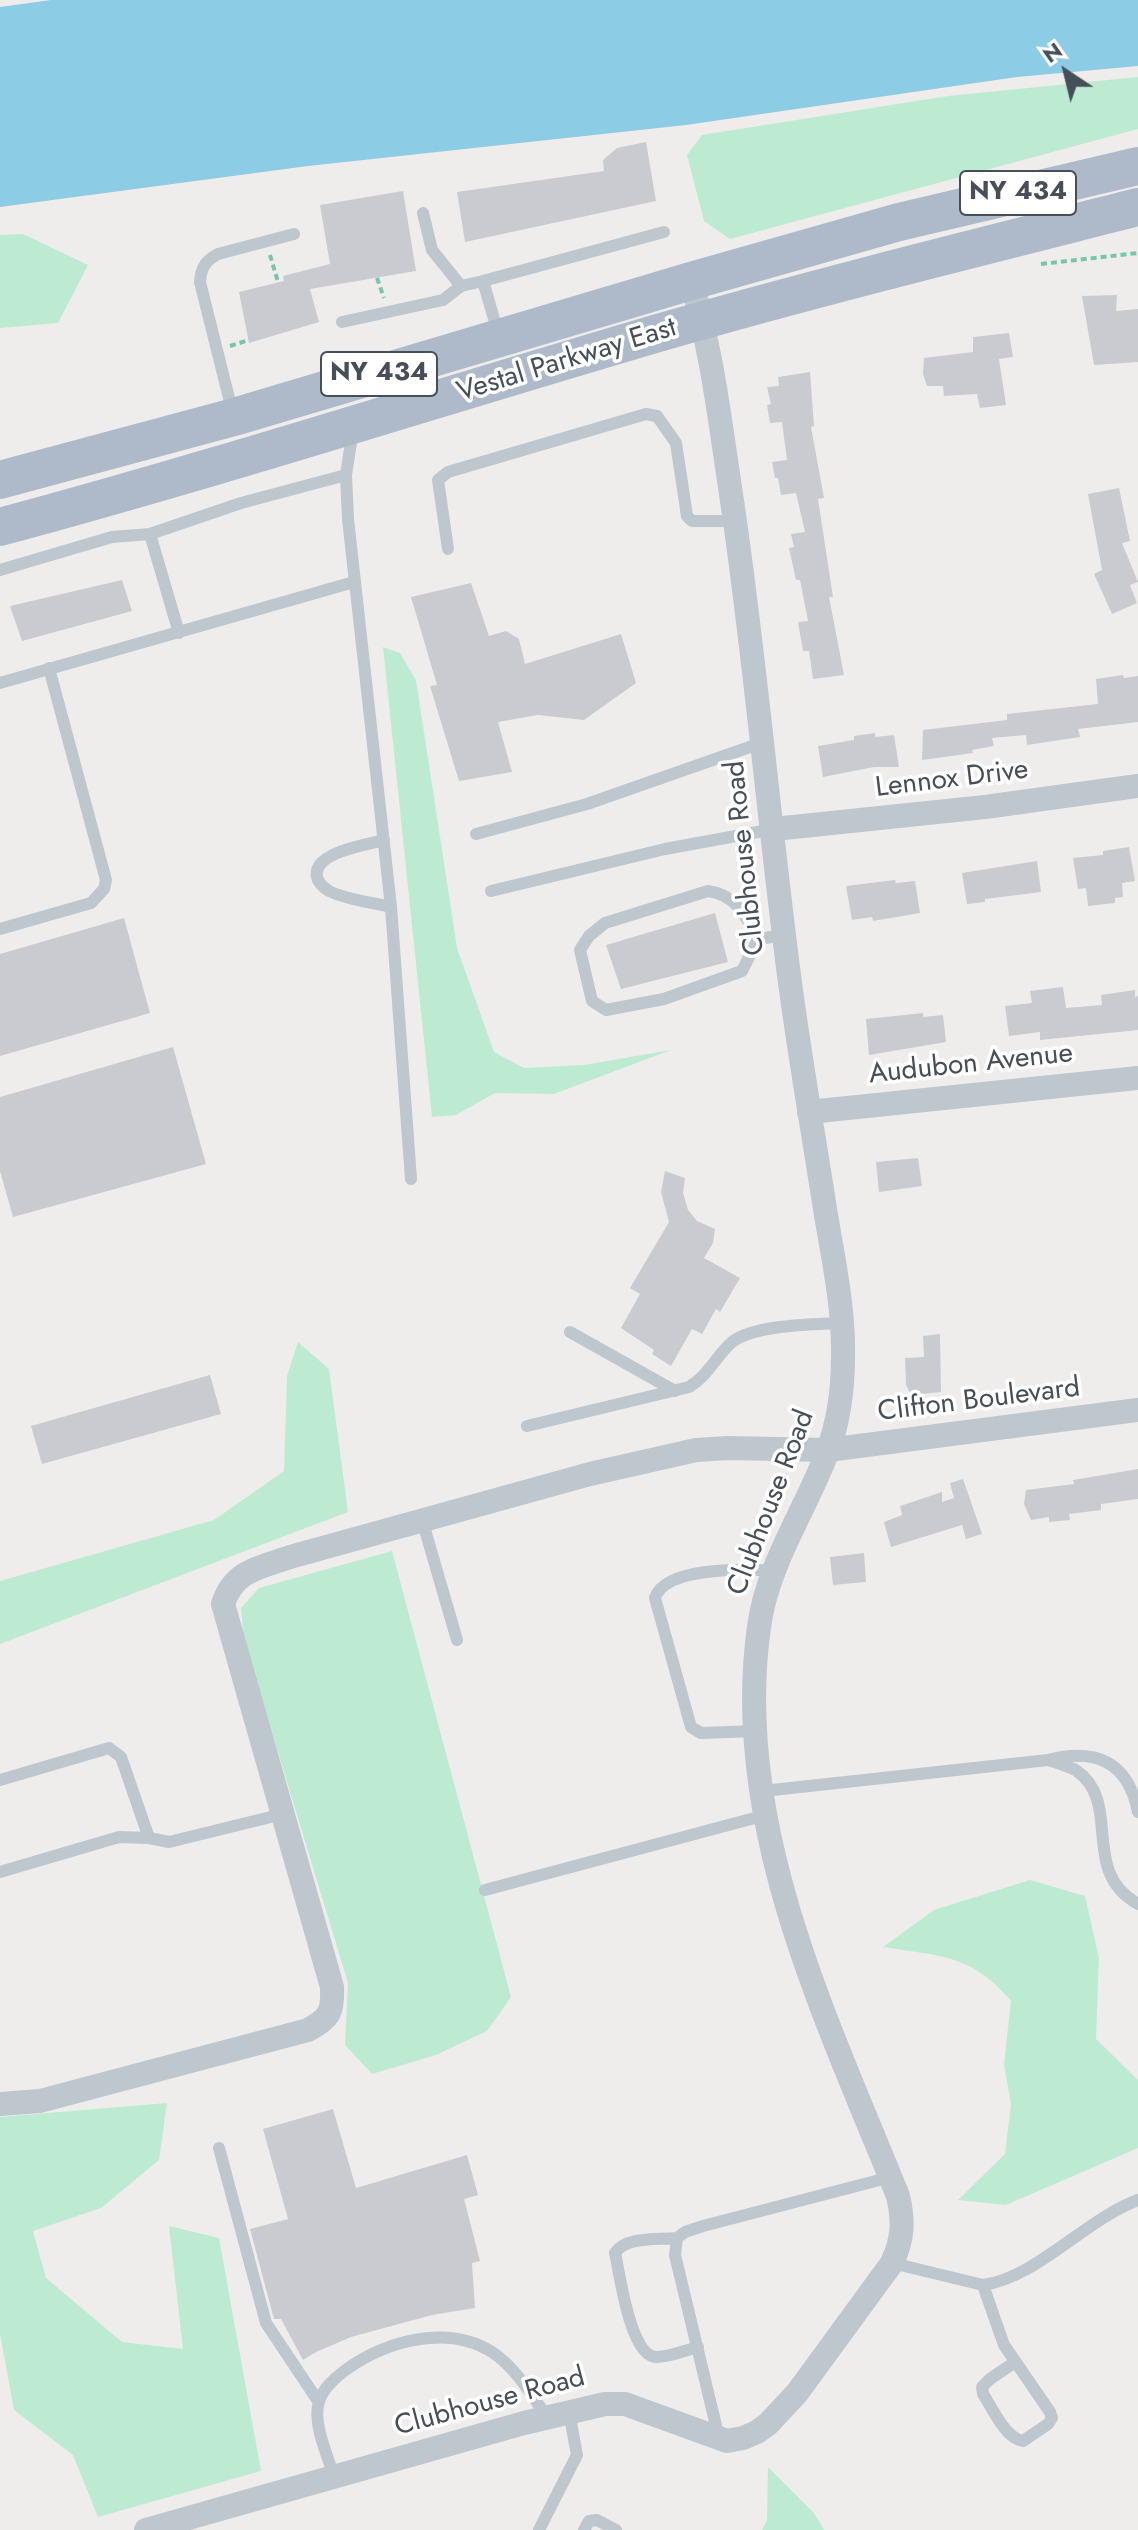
<!DOCTYPE html>
<html>
<head>
<meta charset="utf-8">
<style>
  body { margin:0 }
  #map { position:relative; width:1138px; height:2530px; overflow:hidden; background:#efecec; font-family:Jost,sans-serif }
  canvas { display:block }
  .north { position:absolute; left:1026px; top:32px; width:80px; height:80px; -webkit-text-stroke:6px #fff; paint-order:stroke; rotate:325deg; font-size:22px; font-weight:700; line-height:32px; text-align:center; color:#464e58 }
  .north::after { content:''; display:block; margin:auto; width:28px; height:36px; background:#464e58; clip-path:polygon(50% 0,100% 100%,50% 72%,0 100%) }
</style>
</head>
<body>
<div id="map">
<canvas width="1138" height="2530"></canvas>
<div class="north">N</div>
</div>
<script>
const g = document.querySelector('canvas').getContext('2d');
g.lineJoin = 'round';
function fill(path, color) {
  g.fillStyle = color;
  g.fill(path, 'evenodd');
}
function stroke(path, color, width, dash) {
  g.strokeStyle = color;
  g.lineWidth = width;
  g.lineCap = dash ? 'butt' : 'round';
  g.setLineDash(dash || []);
  g.stroke(path);
}
function label(font, color, halo, rows, align = 'center') {
  g.font = font + ' Jost,sans-serif';
  g.lineWidth = 7;
  g.setLineDash([]);
  g.textBaseline = 'middle';
  g.strokeStyle = halo;
  g.fillStyle = color;
  for (const [text, x, y, turn = 0] of rows) {
    g.save();
    g.translate(x, y);
    g.rotate((+turn || 0) * Math.PI / 180);
    g.textAlign = isNaN(turn) ? turn : align;
    if (halo) g.strokeText(text, 0, 0);
    g.fillText(text, 0, 0);
    g.restore();
  }
}
fill(new Path2D(`
  M1138 77V129L730 239 704 221 687 155 702 135 948 96Z
  M23 234 88 265 58 323 0 328V235Z
  M383 647 400 653 416 680 457 948 494 1052 524 1068 584 1065 671 1050 554 1094 495 1093 456 1115 432 1117Z
  M298 1342 329 1369 348 1512 0 1644V1581L214 1520 284 1471 287 1376Z
  M392 1551 511 1997 487 2031 436 2055 372 2074 345 2045 348 1983 244 1640 241 1608 259 1588Z
  M1030 1880 1085 1896 1099 1958 1096 2039 1138 2080V2148L1006 2205 958 2200 1005 2154 1011 2104 1004 2064 1011 2001C972 1954 939 1956 883 1947L934 1910Z
  M167 2103 159 2160 101 2208 33 2231 46 2278 122 2342 183 2349 169 2226 219 2238 261 2471 98 2517 73 2455 14 2410 0 2334V2117Z
  M768 2467 814 2513 824 2530H762L767 2520Z`), '#bdebd2');
fill(new Path2D(`
  M51 0H1138V66L1017 77 686 125 308 166 0 207V7Z`), '#8dcce5');
fill(new Path2D(`
  M646 142 656 201 465 242 457 192 604 171 603 160 617 148Z
  M403 191 416 271 310 289 319 322 249 343 239 292 284 281 283 276 330 264 320 205Z
  M1117 295 1116 311 1138 309V362L1094 365 1082 296Z
  M1009 333 1013 357 999 359 1006 405 980 408 977 394 944 396 943 386H927L923 374 924 358 973 352V337Z
  M810 372 814 426 811 427 824 498 818 499 833 597H829L844 675 813 679 809 651H803L798 622 808 621 800 580H796L789 548 794 547 791 534 805 532 796 493 781 495 778 478H775L772 462 787 460 782 422 770 423 767 405 771 404 767 387 779 386 778 377Z
  M1119 488 1130 541 1122 543 1138 582 1130 585 1137 603 1112 614 1094 574 1102 570 1088 494Z
  M122 580 132 611 22 641 10 606Z
  M471 583 489 636 506 631 519 639 525 664 621 634 636 683 584 720 538 715 498 722 512 772 459 781 430 686 437 685 411 597Z
  M1123 675 1124 678 1138 676V722L1078 729 1080 737 1027 745 1026 735 992 738 994 746 972 750 973 753 922 760 923 730 1007 720V714L1098 704 1096 679Z
  M875 733V737L894 735 899 767H874L823 777 818 746 854 740V736Z
  M1129 847 1135 881 1122 883 1123 897 1115 898V903L1088 906 1086 888 1078 889 1073 858 1103 855V851Z
  M1037 861 1041 892 985 899V902L967 904 962 873Z
  M895 880 896 883 915 881 920 913 873 921 872 917 852 920 846 886Z
  M715 913 728 962 621 989 606 945Z
  M124 918 150 1013 0 1056V954Z
  M1063 987 1066 1008 1102 1005 1101 995 1135 990V997L1138 996V1030L1040 1040V1032L1009 1036 1005 1006 1032 1003 1030 991Z
  M923 1013V1017L943 1015 946 1042 869 1055 866 1019Z
  M173 1047 206 1164 13 1217 0 1171V1097Z
  M918 1158 922 1186 879 1192 876 1162Z
  M665 1171 685 1178 683 1193 688 1210 697 1221 715 1229 713 1243 704 1258 740 1278 720 1312 716 1309 702 1334 692 1329 671 1366 652 1354 654 1350 621 1328 640 1294 630 1288 669 1222 661 1192Z
  M940 1334 941 1392 911 1395 906 1385 905 1358 924 1357 923 1336Z
  M210 1375 221 1414 42 1464 31 1426Z
  M1138 1469V1499L1101 1504V1510L1069 1514 1070 1520 1049 1522V1517L1031 1520 1024 1504 1026 1490 1074 1484 1073 1480Z
  M963 1479 982 1534 966 1539 962 1525 891 1547 884 1522 902 1515 900 1506 942 1492V1502L954 1498 950 1483Z
  M864 1553 866 1582 833 1585 830 1557Z
  M333 2109 356 2188 467 2155 478 2195 464 2199 480 2261 472 2263 475 2308 432 2315 351 2337 316 2352 303 2360 281 2319H274L250 2229 288 2219 263 2129Z`), '#cacbd1');
stroke(new Path2D(`
  M270 255 278 282
  M1041 264 1138 253
  M377 278 384 298
  M230 346 249 340`), '#77c6a5', 4, [6, 4]);
stroke(new Path2D(`
  M423 213 432 250 461 286
  M342 322 443 300 461 286 483 281
  M499 336 483 281 664 232
  M233 414 200 282C201 268 205 261 218 254L294 234
  M353 429 346 475 348 519 391 907 411 1179
  M150 534 179 633
  M448 549 438 480 448 472 646 414 657 416 676 443 687 516 692 521H735
  M0 570 112 537 150 534 241 503 346 475
  M0 683 354 582
  M476 834 587 804 764 742
  M384 840C367 845 312 852 317 877 318 883 323 887 329 891 347 900 371 902 391 907
  M491 891 665 849 774 829
  M0 929 91 903 104 889 106 880 49 668
  M758 939C745 916 737 895 708 891L605 923 589 936 580 950 592 1001 606 1010 664 999 742 971 758 939 784 935
  M570 1332 675 1391
  M527 1426 689 1387C708 1376 716 1356 732 1342 753 1325 814 1324 842 1323
  M423 1523 457 1640
  M756 1731 701 1733 691 1727 655 1598C665 1566 747 1569 774 1571
  M1048 1760C1057 1763 1069 1766 1077 1771 1123 1804 1079 1871 1138 1904
  M0 1780 109 1748 121 1757 149 1838
  M763 1791 1048 1760C1095 1748 1128 1761 1138 1812
  M0 1872 119 1837 149 1838 169 1842 283 1814
  M485 1890 766 1815
  M219 2148 266 2323 318 2401
  M677 2238C658 2240 626 2236 615 2253 620 2275 630 2354 655 2357 667 2358 686 2350 698 2347
  M892 2263 983 2285C1036 2278 1086 2219 1138 2200
  M983 2285 1004 2345 1050 2412 1052 2418 1048 2424 1023 2441C1005 2438 993 2409 983 2394L982 2387 990 2379 1015 2362
  M719 2438 675 2255 677 2238 685 2232 703 2226 891 2177
  M334 2477C328 2456 314 2427 318 2406 320 2393 329 2384 338 2376 377 2343 445 2322 492 2352 515 2367 532 2395 547 2417
  M539 2530 577 2455 569 2412
  M584 2530 589 2521 597 2520 616 2530`), '#bec6ce', 12);
stroke(new Path2D(`
  M774 829 985 807 1138 786
  M809 1112 1138 1078
  M0 2104 40 2101 308 2030C330 2018 333 2012 332 1987L223 1604C234 1570 259 1568 290 1557L590 1474 696 1450 728 1448 828 1450 1138 1410
  M146 2530 524 2423 605 2404H625L727 2441 743 2438 757 2432 768 2424 797 2393 892 2263C903 2239 904 2222 898 2196 826 2017 731 1825 759 1627 767 1565 805 1511 827 1453 839 1422 843 1389 843 1356 844 1307 833 1258 825 1209 813 1131 799 1053 789 975 768 814 755 654 731 494 720 422 712 350 691 281`), '#bec6ce', 24);
stroke(new Path2D(`
  M0 480 234 417 691 281 899 222 1138 166
  M0 527C223 467 443 396 665 331 822 286 980 247 1138 207`), '#aebaca', 38);
for (const [x, y, w] of [
  [1018,193,116],
  [379,374,116]
]) {
  const box = new Path2D();
  box.roundRect(x - w / 2, y - 22, w, 44, 6);
  g.fillStyle = '#fff';
  g.fill(box);
  stroke(box, '#464e58', 2);
}
label('bold 26px', '#464e58', null, [
  ["NY 434",1018,193],
  ["NY 434",379,374]
]);
label('28px', '#464e58', '#fff', [
  ["Vestal Parkway East",567,361,-17],
  ["Lennox Drive",952,780,-7],
  ["Clubhouse Road",746,858,-96],
  ["Audubon Avenue",971,1065,-6],
  ["Clifton Boulevard",979,1401,-7],
  ["Clubhouse Road",772,1503,-69],
  ["Clubhouse Road",490,2403,-15]
]);
</script>
</body>
</html>
